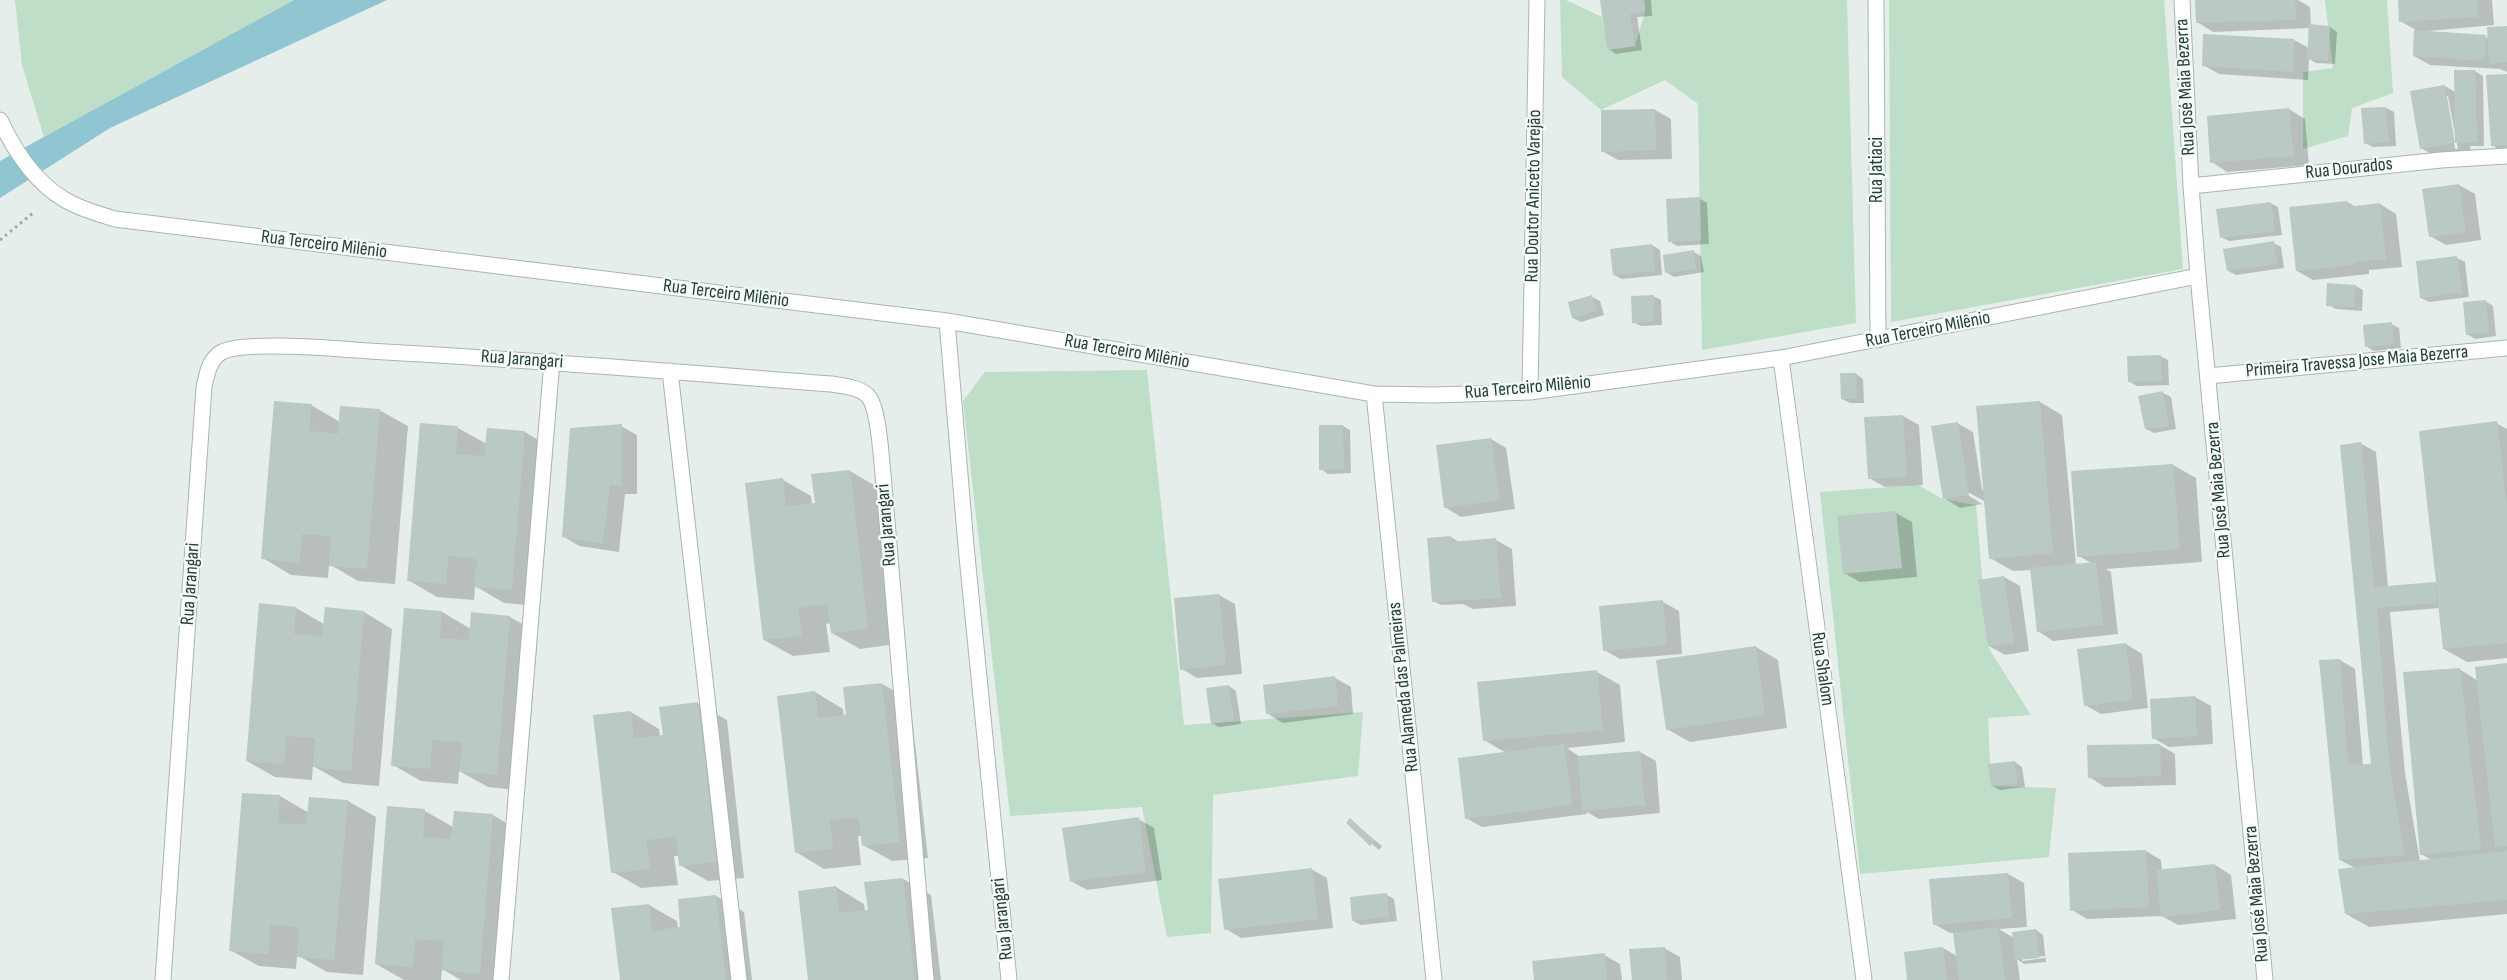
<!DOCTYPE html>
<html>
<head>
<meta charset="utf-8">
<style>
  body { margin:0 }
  canvas { display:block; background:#e5eeea }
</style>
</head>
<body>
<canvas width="2507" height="980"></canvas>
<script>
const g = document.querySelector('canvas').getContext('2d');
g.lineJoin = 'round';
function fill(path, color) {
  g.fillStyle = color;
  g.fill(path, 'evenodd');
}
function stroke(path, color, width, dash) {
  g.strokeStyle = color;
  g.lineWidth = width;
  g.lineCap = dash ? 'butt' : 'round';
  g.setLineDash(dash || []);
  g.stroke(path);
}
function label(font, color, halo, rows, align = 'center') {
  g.font = font + ' "Sofia Sans Condensed",sans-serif';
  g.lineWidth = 4.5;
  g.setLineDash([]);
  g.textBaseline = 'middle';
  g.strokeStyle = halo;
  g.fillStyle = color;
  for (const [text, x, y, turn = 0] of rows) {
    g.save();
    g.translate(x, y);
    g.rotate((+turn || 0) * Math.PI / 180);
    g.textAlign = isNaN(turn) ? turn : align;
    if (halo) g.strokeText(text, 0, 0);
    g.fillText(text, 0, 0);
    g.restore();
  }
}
fill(new Path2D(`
  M15 0H294L44 137 22 65Z
  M1560 0H1566L1602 17 1607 50 1635 46 1645 12 1644 0H1847L1856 323 1702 350 1698 104 1665 80 1601 110 1562 77Z
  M1889 0H2164L2183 269 1891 322Z
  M2325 0H2387L2393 93 2352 108 2348 136 2303 149V72L2333 68Z
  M1147 370 1184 725 1363 712 1358 776 1213 795 1211 933 1167 937 1142 807 1010 816 963 401 985 372Z
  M1918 485 1943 499 1976 505 1988 647 2031 715 1988 718 1991 786 2056 788 2049 857 1860 874 1820 492Z`), '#bfdec7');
fill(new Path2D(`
  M294 0H387L110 128 0 198V161Z`), '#8fc6d1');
fill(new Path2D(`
  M1602 0H1651L1652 16 1637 17 1642 50 1616 54 1608 49Z
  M2221 0H2298L2310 7 2311 26 2330 27 2337 32 2335 64 2316 63 2309 59 2308 80 2219 74 2203 65 2205 35 2294 40 2309 48 2310 28 2213 32 2197 22Z
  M2399 0H2492L2494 25 2418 32 2489 38 2507 28V72L2500 69 2430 65 2414 56 2416 30 2400 21Z
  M2475 71 2483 76 2484 146H2470L2471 151 2437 157 2421 148 2445 86 2455 92V72ZM2446 96H2448L2458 149H2455Z
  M2507 75V154L2492 145Z
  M2386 108 2394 112 2396 146 2373 147 2365 143Z
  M2289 109 2305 119 2309 165 2227 172 2212 162Z
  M1655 110 1671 119 1672 159 1618 160 1602 151Z
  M2459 185 2475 194 2481 240 2446 245 2430 236Z
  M1699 198 1707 203 1709 244 1677 246 1669 241Z
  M2347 202 2356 207 2380 204 2396 214 2402 267 2369 270V274L2313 280 2297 271Z
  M2270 203 2278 207 2282 235 2229 241 2221 237Z
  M2273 243 2281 247 2284 268 2236 275 2228 271Z
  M1652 245 1660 250 1662 275 1622 279 1614 275Z
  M1694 252 1701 256 1704 272 1674 277 1666 272Z
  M2457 258 2465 262 2469 297 2429 302 2421 298Z
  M2356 286 2363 290 2362 311 2336 309 2328 305Z
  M1653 296 1661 300 1662 325 1641 326 1633 322Z
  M1592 297 1600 301 1604 315 1581 322 1573 318Z
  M2485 301 2493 306 2496 336 2475 339 2467 334Z
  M2391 324 2399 328 2401 348 2374 351 2366 346Z
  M2160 356 2168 360 2169 385 2137 386 2130 382Z
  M1856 374 1863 379 1864 403H1850L1842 399Z
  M2163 393 2171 397 2176 429 2154 433 2146 429Z
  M2040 402 2062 415 2076 565 2091 563 2079 556 2173 465 2196 478 2202 562 2106 569 2111 572 2118 634 2053 641 2038 631 2031 570 2013 571 1990 558 1986 502 1964 490 1963 492 1982 504 1960 508 1944 498 1957 423 1973 432 1982 490 1984 489Z
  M311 405 340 422 379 410 408 426 395 584 358 581 329 564 328 578 291 575 263 558Z
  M1903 416 1919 425 1923 485 1885 487 1869 478Z
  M2496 423 2507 429V658L2467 662 2444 649 2440 608 2390 612 2405 773 2420 862 2432 860 2421 854 2459 669 2477 680 2507 665V914L2369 927 2346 914 2355 868 2340 860V660L2355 669 2363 766 2372 765 2360 443 2376 452 2388 587 2437 584Z
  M621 426 637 435V494H625L619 552 579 546 563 536Z
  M1343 426 1350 430 1351 473 1328 474 1321 469Z
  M458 428 487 444 488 429 525 432 553 449 540 606 504 603 475 586 474 600 437 597 408 580Z
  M1491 439 1506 448 1515 509 1461 517 1445 507Z
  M850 471 879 488 896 644 860 649 832 633 831 623 826 624 830 652 793 656 764 640 783 480 811 496 812 504H816Z
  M1896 513 1912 522 1917 577 1860 582 1844 573Z
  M1451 537 1459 542 1496 540 1512 549 1516 606 1473 609 1463 604 1441 605 1433 601Z
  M2004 577 2020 586 2029 651 2005 655 1989 646Z
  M1219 595 1235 604 1242 674 1197 678 1182 669 1175 599Z
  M1663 602 1679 611 1682 654 1620 659 1604 650Z
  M296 608 324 624 364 612 392 629 379 786 343 783 313 766 312 780 275 777 247 761Z
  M406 609 442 612 471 629 472 613 510 617 538 633 525 791 488 787 459 771 458 784 421 781 393 765Z
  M2126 644 2142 654 2148 708 2101 714 2085 705Z
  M1756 647 1778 660 1787 728 1690 742 1667 729Z
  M1597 672 1620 685 1625 742 1567 748 1580 757 1640 752 1656 761 1660 813 1599 819 1587 812V814L1482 827 1466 818 1506 753 1484 740Z
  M1335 678 1351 687 1353 714 1283 723 1268 714Z
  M882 684 910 700 928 858 892 861 863 845 862 836H858L861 865 824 869 796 852 815 692 843 709 844 717 848 716Z
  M1229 686 1236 691 1241 724 1219 727 1212 723Z
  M2195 697 2211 706 2213 744 2169 747 2153 738Z
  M698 704 727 720 744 878 708 881 680 865 679 856H674L678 885 641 888 613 872 631 712 659 729 660 737 664 736Z
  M2160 745 2175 754 2176 785 2105 787 2089 777Z
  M2015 762 2022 767 2025 787 2000 790 1992 786Z
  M280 796 309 813 348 801 376 817 363 975 327 972 297 955 296 969 259 966 230 950Z
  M425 811 453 827 493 815 521 832 509 980H461L442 969 441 980H404L376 964Z
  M1138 819 1154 828 1162 880 1087 890 1071 881Z
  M1350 820 1382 846 1379 850 1348 823Z
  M2146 851 2161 860 2162 871 2215 865 2231 875 2236 919 2178 925 2162 916 2087 919 2072 910Z
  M1311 869 1327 878 1333 928 1241 938 1226 929Z
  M2008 874 2024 883 2027 927 1999 929 2014 938 2036 930 2043 935 2046 962 2024 964 2017 959 2020 980H1908L1905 953 1943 948 1957 956 1954 933H1950L1934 924ZM2045 956V958L2022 961V958Z
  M903 879 931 895 941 980H810L836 887 864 904 865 912H869Z
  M1387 895 1394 899 1397 921 1361 925 1353 921Z
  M716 896 744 912 752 980H621L649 905 677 921 678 929Z
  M1664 948 1680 957 1682 980H1633Z
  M1604 955 1620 964 1622 980H1535Z`), '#0003');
fill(new Path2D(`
  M1600 0H1644L1645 12 1630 14 1635 46 1607 50Z
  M2195 0H2295L2296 20 2196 23Z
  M2398 0H2477L2478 17 2399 22Z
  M2309 24 2330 26 2328 61 2307 59Z
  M2507 26V62L2489 64 2487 27Z
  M2414 30 2486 35 2484 61 2413 56Z
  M2203 34 2294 39 2293 72 2202 66Z
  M2454 70H2475L2477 142 2455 143Z
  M2507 74V145L2491 146 2486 75Z
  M2445 85 2455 143 2420 149 2410 91Z
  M2386 107 2389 142 2364 144 2361 108Z
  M2289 108 2294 156 2210 163 2207 116Z
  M1655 109 1656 150 1601 152V110Z
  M2459 184 2466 232 2429 237 2422 189Z
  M1700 197 1701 240 1668 242 1666 199Z
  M2347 201 2348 207 2380 203 2386 259 2354 262V265L2296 271 2289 207Z
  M2271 202 2275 231 2220 238 2216 209Z
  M2274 241 2277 264 2227 271 2223 249Z
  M1652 244 1655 271 1613 275 1610 249Z
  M1694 250 1696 269 1665 273 1663 255Z
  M2457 256 2462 293 2420 298 2416 261Z
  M2327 283 2356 285 2354 307 2326 306Z
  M1592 295 1597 311 1572 318 1568 302Z
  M1654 295V322L1632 323 1631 296Z
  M2486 300 2489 333 2466 335 2463 302Z
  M2392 322 2394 344 2365 347 2363 325Z
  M2161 355 2162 381 2128 382 2127 356Z
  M1840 373H1856L1857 399H1841Z
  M2163 391 2169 426 2145 429 2138 396Z
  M274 401 312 404 309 431 338 434 340 406 380 409 367 569 329 566 331 536 302 534 299 563 261 559Z
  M2040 401 2053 553 1989 559 1976 406Z
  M1903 415 1907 477 1868 479 1864 417Z
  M2497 421 2507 509V643L2443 649 2436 584V603L2377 608 2389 763 2405 855 2339 860 2319 660 2340 659 2348 765 2371 764 2340 445 2361 442 2374 587 2436 582 2419 431Z
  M1958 422 1969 495 1943 499 1931 426Z
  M420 423 458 426 456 454 484 456 487 428 525 431 512 590 474 587 477 559 448 556 446 584 407 581Z
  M622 424V486L610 485 603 544 562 537 570 428Z
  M1319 425H1343L1344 469 1319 470Z
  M1491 438 1500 500 1444 508 1436 445Z
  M2173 464 2180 549 2077 557 2071 471Z
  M850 470 868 629 831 633 827 604 798 608 802 636 763 640 745 483 783 478 786 506 815 503 811 474Z
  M1896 511 1902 568 1843 574 1837 516Z
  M1451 536V542L1496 538 1501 598 1432 602 1427 538Z
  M2096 562 2103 625 2037 632 2030 568Z
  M2004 576 2014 643 1988 647 1978 580Z
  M1219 594 1226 665 1180 670 1174 598Z
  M1663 600 1667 645 1603 651 1599 606Z
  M259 603 296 607 294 634 322 636 325 607 364 611 351 771 313 767 315 738 286 736 284 764 246 761Z
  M404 608 442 611 440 638 469 640 471 612 510 616 497 775 459 772 462 742 432 740 430 769 391 766Z
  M2126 643 2133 700 2084 706 2077 649Z
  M1756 646 1765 715 1666 730 1656 660Z
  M2507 663V846L2495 848 2475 667Z
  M2460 668 2481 849 2420 855 2403 672Z
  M1597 670 1603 730 1483 741 1477 682Z
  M1335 676 1338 706 1266 714 1263 685Z
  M882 683 900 842 862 846 859 817 830 820 833 849 795 853 777 696 815 691 818 718 846 715 843 687Z
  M1229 685 1234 721 1211 724 1206 688Z
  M2195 696 2197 736 2152 739 2150 699Z
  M698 702 717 862 679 866 676 837 646 840 650 869 611 873 593 715 631 711 634 738 663 735 659 707Z
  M1564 744 1572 805 1465 819 1458 758Z
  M2160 744 2161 776 2088 778 2087 745Z
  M1640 751 1645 805 1582 811 1578 756Z
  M2015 761 2017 784 1991 786 1988 764Z
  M242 793 280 795 278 823 306 825 309 797 348 800 334 960 297 957 299 927 270 925 268 954 229 951Z
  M387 806 425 809 423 837 451 839 454 811 493 814 480 974 442 970 444 941 415 939 413 967 375 964Z
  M1139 817 1146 872 1070 882 1062 828Z
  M1350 818 1375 841 1370 846 1346 823Z
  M2146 850 2149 907 2070 911 2068 853Z
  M2507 851V900L2345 914 2338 869Z
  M2215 864 2220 910 2161 917 2156 870Z
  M1312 868 1318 919 1224 930 1218 879Z
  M2008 873 2012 918 1933 925 1929 879Z
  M903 878 915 980H808L798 891 836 886 839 913 868 910 864 882Z
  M1387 893 1389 917 1352 921 1350 897Z
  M716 895 726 980H620L611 908 649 904 652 931 680 927 678 899Z
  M1998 927 2005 980H1959L1953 933Z
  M2036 929 2039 958 2016 960 2012 932Z
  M1665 947 1667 980H1632L1629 949Z
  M1943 947 1947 980H1907L1904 952Z
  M1605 953 1607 980H1534L1532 961Z`), '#bac9c3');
const service = new Path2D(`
  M670 371 739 980
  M163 980 204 387C207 374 209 359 222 352 244 340 340 349 369 351 523 359 677 372 831 384 844 386 859 387 868 396 879 408 881 457 883 474L926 980
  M501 980 552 361`);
const minor = new Path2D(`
  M1876 0 1878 340
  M0 120C16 154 39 189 75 205 88 211 102 215 115 219L947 321 1374 394 1435 395 1530 392 1781 358 2198 276
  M2191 186 2441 160 2507 156
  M947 321 966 546 1009 980
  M1781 358 1864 980
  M2208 376 2507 348
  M1530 392 1537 0
  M1374 394 1434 980`);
const tertiary = new Path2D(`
  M2182 0 2191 186 2198 276 2265 980`);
stroke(service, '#a7b6b1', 17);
stroke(minor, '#a7b6b1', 17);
stroke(tertiary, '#a7b6b1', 17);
stroke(new Path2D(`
  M0 240 33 213`), '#86b1a3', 3, [2.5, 4]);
stroke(service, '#fff', 15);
stroke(minor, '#fff', 15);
stroke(tertiary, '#fff', 15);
label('19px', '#244038', '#f6faf8', [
  ["Rua José Maia Bezerra",2186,87,-93],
  ["Rua Dourados",2349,169,-6],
  ["Rua Jatiaci",1877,170,-90],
  ["Rua Doutor Aniceto Varejão",1534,196,-89],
  ["Rua Terceiro Milênio",324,245,7],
  ["Rua Terceiro Milênio",726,294,7],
  ["Rua Terceiro Milênio",1928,330,-11],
  ["Rua Terceiro Milênio",1127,352,10],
  ["Rua Jarangari",522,360,4],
  ["Primeira Travessa Jose Maia Bezerra",2357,362,-5],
  ["Rua Terceiro Milênio",1528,388,-5],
  ["Rua José Maia Bezerra",2219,490,-95],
  ["Rua Jarangari",887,525,-95],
  ["Rua Jarangari",191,584,-86],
  ["Rua Shalom",1822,669,82],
  ["Rua Alameda das Palmeiras",1404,687,-96],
  ["Rua José Maia Bezerra",2257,894,-95],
  ["Rua Jarangari",1003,919,-96]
]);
</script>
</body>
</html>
